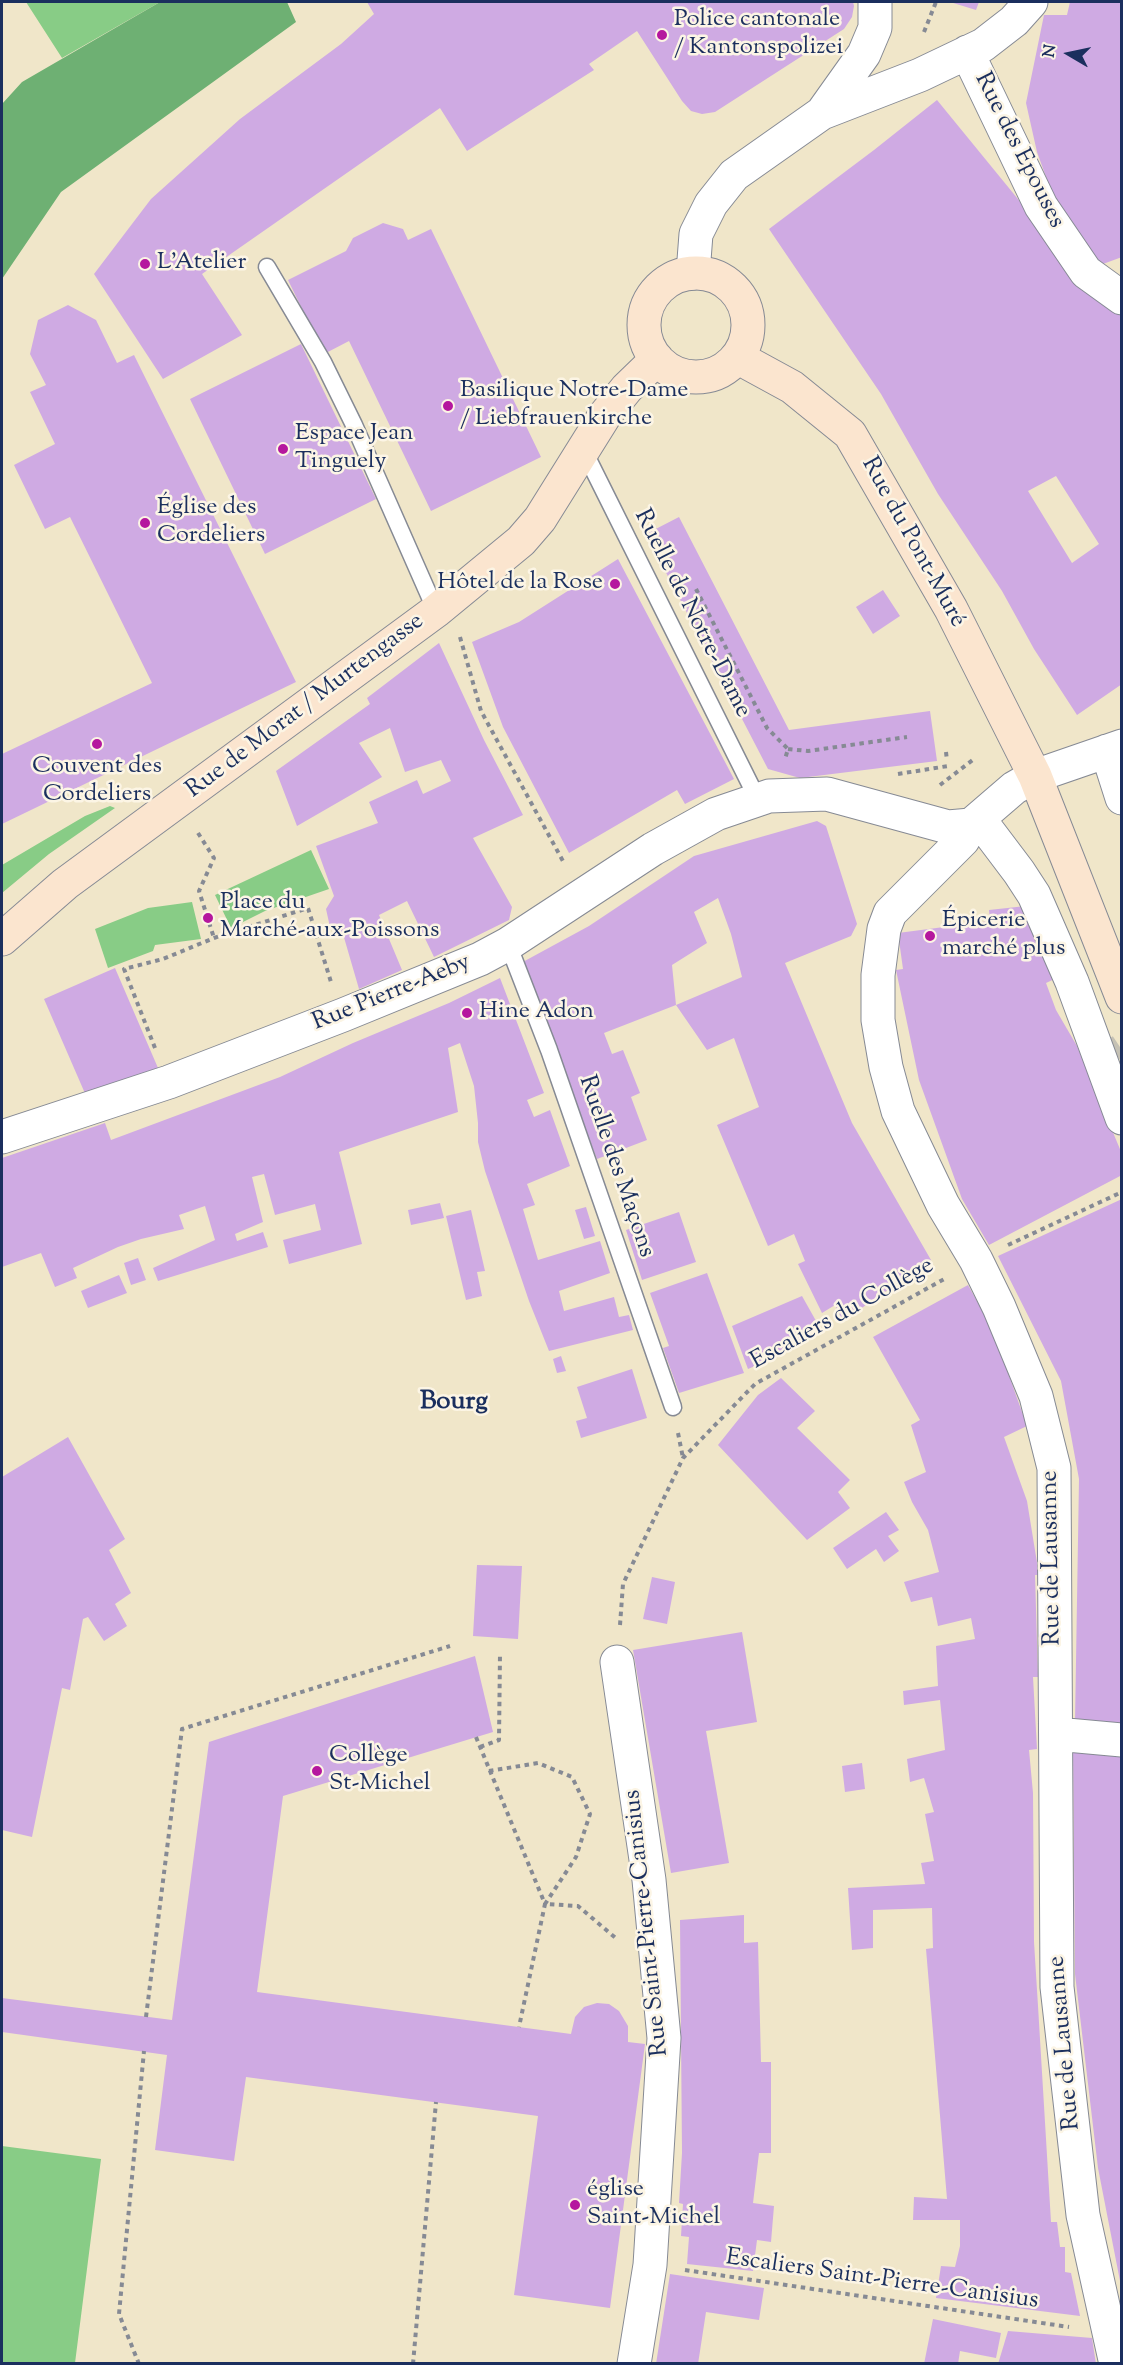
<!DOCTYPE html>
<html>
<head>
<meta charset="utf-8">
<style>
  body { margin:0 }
  #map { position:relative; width:1123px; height:2365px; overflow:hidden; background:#f0e6c9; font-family:"Sorts Mill Goudy",serif }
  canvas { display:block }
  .frame { position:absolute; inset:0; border:3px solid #1b2f5e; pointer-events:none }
  .north { position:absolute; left:1039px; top:24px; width:60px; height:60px; -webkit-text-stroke:4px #fcf5e5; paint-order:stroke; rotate:279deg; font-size:16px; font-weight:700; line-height:24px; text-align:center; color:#1b2f5e }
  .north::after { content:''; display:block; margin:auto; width:21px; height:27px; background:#1b2f5e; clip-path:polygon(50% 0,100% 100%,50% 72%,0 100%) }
</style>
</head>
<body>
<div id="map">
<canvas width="1123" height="2365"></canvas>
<div class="frame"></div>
<div class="north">N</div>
</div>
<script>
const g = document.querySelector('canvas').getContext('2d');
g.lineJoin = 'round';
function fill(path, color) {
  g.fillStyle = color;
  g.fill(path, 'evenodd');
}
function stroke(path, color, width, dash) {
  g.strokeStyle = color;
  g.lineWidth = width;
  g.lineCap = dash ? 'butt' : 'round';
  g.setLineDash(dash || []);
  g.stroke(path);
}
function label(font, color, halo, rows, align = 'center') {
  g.font = font + ' "Sorts Mill Goudy",serif';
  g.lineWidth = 5;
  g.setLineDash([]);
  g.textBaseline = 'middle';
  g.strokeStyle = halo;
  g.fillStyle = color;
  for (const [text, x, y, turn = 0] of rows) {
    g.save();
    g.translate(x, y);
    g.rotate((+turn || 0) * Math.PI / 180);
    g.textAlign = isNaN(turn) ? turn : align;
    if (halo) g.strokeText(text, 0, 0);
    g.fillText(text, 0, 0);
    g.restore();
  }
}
fill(new Path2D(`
  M26 2H160L62 58Z
  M110 806 115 808 49 854 2 893V865L85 816Z
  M311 850 329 889 265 911 231 928 215 895Z
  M192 902 201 939 155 945 153 951 108 968 95 929 148 908Z
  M2 2146 101 2159 75 2363H2Z`), '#88cc86');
fill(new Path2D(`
  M160 2H287L296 22 61 192 2 279V104L22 82Z`), '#6eb073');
fill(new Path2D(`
  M367 2H853L854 6 852 17 844 29 715 112 702 114 691 111 682 101 637 31 589 64 594 70 467 151 440 108 202 274 242 335 163 379 94 274 151 199 240 119 341 44 374 14Z
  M950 2H979L976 10Z
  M1070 2H1122V257L1092 268 1058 210 1037 152 1026 103 1044 15H1067Z
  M937 100 1022 204 1122 313V684L1077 715 1034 649 1002 591 938 494 881 394 769 229 874 150ZM1056 476 1099 544 1072 563 1028 491Z
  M383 223 403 229 408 240 431 229 541 457 431 511 349 341 324 354 288 280 346 251 353 238Z
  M68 305 96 320 117 363 134 355 296 682 2 824V754L152 683 70 517 45 529 14 465 55 444 30 392 46 385 30 354 38 320Z
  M301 344 376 499 265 554 190 399Z
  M679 517 789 730 930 711 937 761 800 778 768 769 646 534Z
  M618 559 734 779 685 804 677 790 569 853 503 727 472 642 519 622Z
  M883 590 900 616 873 634 856 607Z
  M439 643 484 740 523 815 473 838 512 907 509 920 434 957 407 901 379 915 402 970 359 989 343 934 330 927 326 909 334 896 316 846 378 823 369 802 417 780 423 794 451 781 441 760 405 772 390 728 359 743 382 777 297 826 276 771 370 704 367 698Z
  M817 821 826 826 857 924 851 936 785 963 852 1123 931 1260 843 1321 835 1305 822 1313 798 1264 805 1261 794 1234 768 1246 717 1125 759 1107 734 1038 707 1050 676 1005 604 1033 612 1054 623 1050 640 1093 631 1097 647 1140 597 1159 521 963 589 926 694 856ZM718 898 731 934 742 977 676 1005 672 965 707 943 694 912Z
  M1035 905 1061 976 1046 983 1056 1010 1077 1046 1122 1154V1175L989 1245 962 1199 919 1080 896 970 903 969 898 933 990 921 989 910Z
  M115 968 158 1068 87 1098 44 999Z
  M500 978 544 1093 527 1100 534 1117 550 1110 570 1166 527 1184 535 1205 523 1209 538 1260 600 1241 610 1273 559 1291 564 1311 614 1297 619 1317 629 1315 633 1330 549 1351 529 1301 485 1171 478 1142V1123L474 1086 460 1043 448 1048 458 1112 339 1152 362 1244 289 1264 283 1240 321 1230 315 1204 275 1215 264 1174 252 1177 263 1222 235 1234 237 1241 263 1232 268 1247 158 1281 153 1268 215 1240 205 1206 179 1215 184 1229 141 1239 118 1247 73 1268 77 1278 55 1287 41 1253 2 1267V1158L105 1123 111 1140 280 1077 353 1043 449 1003Z
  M1122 1199V1723L1075 1722 1079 1479 1061 1381 998 1256Z
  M440 1203 444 1218 411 1225 408 1210Z
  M586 1207 595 1236 584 1239 575 1210Z
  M471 1210 485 1271 477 1272 482 1296 466 1300 446 1216Z
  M679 1212 696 1262 642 1280 626 1230Z
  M138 1258 146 1280 131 1285 124 1263Z
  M707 1273 744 1373 679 1393 663 1348 669 1346 650 1293Z
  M119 1275 127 1293 88 1308 81 1291Z
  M968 1285 992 1328 1027 1426 1004 1437 1027 1501 1039 1575H1035L1038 1677H1033L1037 1749 1029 1750 1033 1793 1034 1942 1038 2006 1051 2222H1057L1060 2247H1065V2272L1071 2273 1080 2316 936 2298 941 2266 955 2267 960 2246V2220H913L914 2197 947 2199 926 1949 933 1948 932 1908 873 1910V1948L852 1950 848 1888 925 1884 921 1863 934 1861 925 1814 934 1812 924 1778 910 1782 907 1759 945 1750 940 1700 904 1705 903 1691 938 1686 936 1646 975 1639 971 1618 938 1626 932 1597 911 1602 904 1582 939 1572 928 1530 912 1502 904 1482 926 1472 911 1425 920 1420 873 1337Z
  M802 1296 820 1328 812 1336 780 1355 748 1369 732 1326Z
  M561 1356 566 1371 557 1373 553 1359Z
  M632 1369 647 1418 581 1438 576 1421 587 1418 577 1387Z
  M781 1378 815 1411 797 1428 850 1480 838 1492 850 1508 807 1540 718 1445 758 1395Z
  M68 1437 125 1539 109 1550 131 1593 115 1604 127 1626 104 1641 88 1617 83 1619 70 1690 62 1688 32 1837 2 1830V1477Z
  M886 1512 899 1530 888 1536 899 1551 884 1562 876 1549 847 1569 833 1548Z
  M477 1565 522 1566 518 1639 473 1636Z
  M652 1577 675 1582 667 1624 643 1619Z
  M742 1632 757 1722 706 1731 729 1863 671 1873 633 1650Z
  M475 1656 493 1732 283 1796 257 1992 571 2034 575 2017 584 2007 597 2003 609 2004 619 2011 628 2026V2042L645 2044 610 2308 514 2295 538 2116 246 2077 234 2161 155 2150 167 2055 2 2032V1998L172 2020 209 1742Z
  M1073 1749 1122 1754 1120 2281 1098 2168 1075 1974Z
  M862 1763 865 1789 845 1792 842 1766Z
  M744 1915V1943L758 1942 761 2062H771V2153H759L753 2203 774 2206 771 2242 757 2240 753 2271 687 2264 689 2237 681 2236 683 2204 679 2203 682 2153 680 1920Z
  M670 2274 764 2288 759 2320 706 2312 698 2364H656Z
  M933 2319 1001 2333 996 2358 960 2351 958 2364H924Z
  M1008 2331 1092 2338 1096 2364H998Z`), '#cfaae3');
stroke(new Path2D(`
  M1116 1054 1122 1050`), '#c5c1b4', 33, [33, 16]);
const lane = new Path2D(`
  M267 267 323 362 354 425 436 611
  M583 449 758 800
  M508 944 549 1050 673 1407`);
const street = new Path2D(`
  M967 52 1041 206 1086 272 1122 298
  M822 113 864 54 875 28V2
  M693 273 696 234 711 204 734 175 822 113 920 75 983 45 1014 21 1031 2
  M1107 751 1122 798
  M979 819 1019 872 1034 895 1072 982 1122 1118
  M2 1137 169 1082 343 1015 480 959 508 944 653 849 716 814 769 796 827 794 948 827 971 825
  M617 1662 649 1880 664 2038 650 2265 634 2364
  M1056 1734 1122 1740
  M1116 2364 1083 2215 1057 1987 1054 1468 1036 1396 999 1307 976 1260 943 1205 898 1111 886 1067 878 1020V975L884 929 890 913 963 840 971 825 1014 788 1035 776 1122 746`);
const secondary = new Path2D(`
  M644 325a52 52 0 1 1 104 0a52 52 0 1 1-104 0Z
  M737 357 792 387 850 434 951 609 1035 776 1122 997
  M2 939 65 884 436 611 521 541 540 519 605 415 627 388 657 359`);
stroke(lane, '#868a94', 19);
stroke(street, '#868a94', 35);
stroke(secondary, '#868a94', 35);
stroke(new Path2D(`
  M924 32 936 2
  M696 589 767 728 788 749 785 759
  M460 637 481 711 564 863
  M788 749 808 751 907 737
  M946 752 947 761
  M898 774 948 766
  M940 785 974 759
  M198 833 214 858 199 891 214 938
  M155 1048 124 969 163 959 214 938 308 908 331 982
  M1008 1245 1122 1192
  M678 1433 683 1458
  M620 1625 623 1584 683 1458 755 1384 946 1278
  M476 1737 545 1904 519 2027
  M480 1747 499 1740 500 1654
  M489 1771 538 1763 572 1777 590 1814 576 1857 545 1904 578 1906 618 1940
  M146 2017 182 1729 450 1646
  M685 2270 1069 2327
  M139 2364 119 2314 144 2051
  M413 2364 436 2102`), '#868a94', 4, [4.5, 4.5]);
stroke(lane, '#fff', 16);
stroke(street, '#fff', 33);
stroke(secondary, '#fbe5cf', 33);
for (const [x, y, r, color] of [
  [662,35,6,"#b5179e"],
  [145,264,6,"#b5179e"],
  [448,406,6,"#b5179e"],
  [283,449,6,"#b5179e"],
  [145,523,6,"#b5179e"],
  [615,584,6,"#b5179e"],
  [97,744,6,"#b5179e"],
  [208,918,6,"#b5179e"],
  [930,936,6,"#b5179e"],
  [467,1013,6,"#b5179e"],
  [317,1771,6,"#b5179e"],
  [575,2205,6,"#b5179e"]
]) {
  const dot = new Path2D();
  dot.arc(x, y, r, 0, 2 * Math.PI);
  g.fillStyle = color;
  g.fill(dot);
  stroke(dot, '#fcf5e5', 2);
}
label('24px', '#1b2f5e', '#fcf5e5', [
  ["Police cantonale",674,21],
  ["/ Kantonspolizei",674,49],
  ["L'Atelier",157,264],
  ["Basilique Notre-Dame",460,392],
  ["/ Liebfrauenkirche",460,420],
  ["Espace Jean",295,435],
  ["Tinguely",295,463],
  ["Église des",157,509],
  ["Cordeliers",157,537],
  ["Hôtel de la Rose",603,584,"right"],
  ["Couvent des",97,768,"center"],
  ["Cordeliers",97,796,"center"],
  ["Place du",220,904],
  ["Marché-aux-Poissons",220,932],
  ["Épicerie",942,922],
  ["marché plus",942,950],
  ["Hine Adon",479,1013],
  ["Collège",329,1757],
  ["St-Michel",329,1785],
  ["église",587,2191],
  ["Saint-Michel",587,2219]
], 'left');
label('24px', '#1b2f5e', '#fcf5e5', [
  ["Rue des Epouses",1018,151,63],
  ["Rue du Pont-Muré",912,543,61],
  ["Ruelle de Notre-Dame",691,614,63],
  ["Rue de Morat / Murtengasse",306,707,-37],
  ["Rue Pierre-Aeby",392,994,-22],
  ["Ruelle des Maçons",615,1167,71],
  ["Escaliers du Collège",843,1315,-29],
  ["Rue de Lausanne",1053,1558,-91],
  ["Rue Saint-Pierre-Canisius",648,1923,-96],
  ["Rue de Lausanne",1066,2043,-95],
  ["Escaliers Saint-Pierre-Canisius",882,2281,8]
]);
label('bold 26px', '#1b2f5e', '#fcf5e5', [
  ["Bourg",454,1404]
]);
</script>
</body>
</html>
